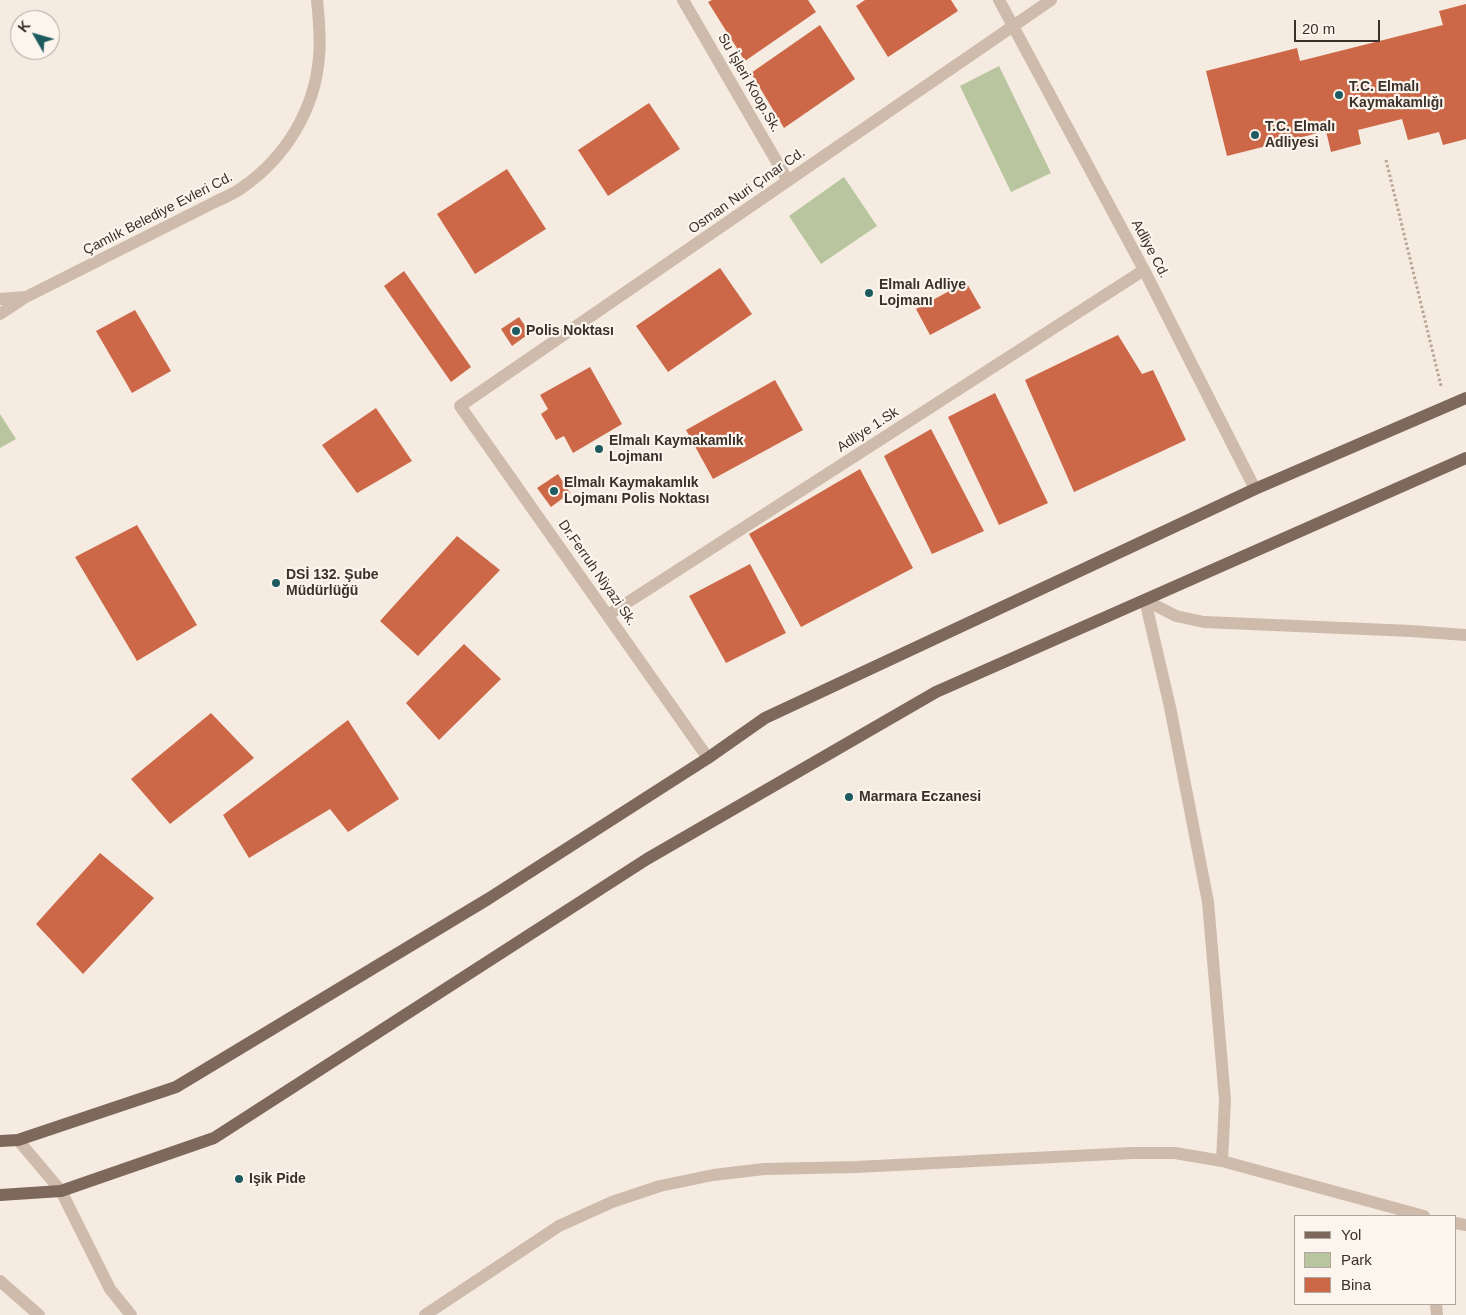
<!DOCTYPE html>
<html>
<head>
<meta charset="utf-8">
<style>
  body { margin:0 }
  #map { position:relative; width:1466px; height:1315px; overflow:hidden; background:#f5ebe0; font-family:Helvetica,sans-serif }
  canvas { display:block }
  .legend { position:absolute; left:1294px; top:1215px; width:162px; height:90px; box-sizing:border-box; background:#fbf5ed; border:1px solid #aea69f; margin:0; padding:6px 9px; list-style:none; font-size:15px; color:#3b302a }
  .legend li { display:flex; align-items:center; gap:10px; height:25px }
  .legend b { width:25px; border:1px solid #aea69f }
  .north { position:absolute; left:10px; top:10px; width:50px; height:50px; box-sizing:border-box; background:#fbf5ed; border:1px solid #aea69f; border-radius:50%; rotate:308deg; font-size:14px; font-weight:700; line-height:20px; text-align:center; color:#3b302a }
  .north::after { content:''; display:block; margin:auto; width:18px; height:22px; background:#1d5b60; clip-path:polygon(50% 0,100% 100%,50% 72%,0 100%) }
  .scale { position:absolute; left:1294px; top:20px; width:86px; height:22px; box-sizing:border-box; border:2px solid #3b302a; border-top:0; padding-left:6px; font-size:15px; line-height:18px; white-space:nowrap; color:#3b302a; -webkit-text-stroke:4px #fbf5ed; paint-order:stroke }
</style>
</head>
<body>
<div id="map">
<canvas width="1466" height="1315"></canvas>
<ul class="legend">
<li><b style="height:6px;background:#7e675b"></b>Yol</li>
<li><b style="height:14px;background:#b8c59f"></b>Park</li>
<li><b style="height:14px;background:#cc6847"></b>Bina</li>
</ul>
<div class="north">K</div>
<div class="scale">20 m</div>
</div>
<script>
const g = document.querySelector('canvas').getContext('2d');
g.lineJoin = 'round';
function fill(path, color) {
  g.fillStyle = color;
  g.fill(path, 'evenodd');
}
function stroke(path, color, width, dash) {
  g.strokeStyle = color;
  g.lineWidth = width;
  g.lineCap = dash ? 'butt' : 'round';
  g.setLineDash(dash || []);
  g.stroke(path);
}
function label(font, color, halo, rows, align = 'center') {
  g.font = font + ' Helvetica,sans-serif';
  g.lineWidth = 4.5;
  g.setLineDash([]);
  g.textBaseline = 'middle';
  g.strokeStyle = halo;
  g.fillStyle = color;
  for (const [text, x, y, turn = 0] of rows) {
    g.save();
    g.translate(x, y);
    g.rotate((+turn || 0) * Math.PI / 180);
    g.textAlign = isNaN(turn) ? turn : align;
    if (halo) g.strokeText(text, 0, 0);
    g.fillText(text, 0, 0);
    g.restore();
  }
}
fill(new Path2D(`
  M999 66 1051 173 1011 192 960 86Z
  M844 177 877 226 821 264 789 216Z
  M0 414 16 439 0 448Z`), '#b8c59f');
fill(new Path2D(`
  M712 0H808L816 12 745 61 708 2Z
  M865 0H951L958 11 888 57 856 6Z
  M1466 4V139L1443 145 1439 132 1408 140 1402 119 1358 130 1361 144 1331 152 1326 131 1227 156 1206 71 1297 48 1300 61 1443 25 1439 11Z
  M820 25 855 79 784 128 751 73Z
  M649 103 680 149 608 196 578 150Z
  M507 169 546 229 475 274 437 214Z
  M720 268 752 314 668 372 636 326Z
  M404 271 471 367 451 382 384 286Z
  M966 282 981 308 930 335 916 309Z
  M135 310 171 371 132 393 96 331Z
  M519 317 530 333 512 346 501 329Z
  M1118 335 1142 374 1153 370 1186 440 1074 492 1025 380Z
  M590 367 622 424 573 453 564 436 556 440 541 414 548 409 540 395Z
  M775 380 803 430 713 479 686 430Z
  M995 393 1048 503 999 525 948 417Z
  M376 408 412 461 357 493 322 445Z
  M931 429 984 531 932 554 884 456Z
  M860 469 913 568 801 627 749 534Z
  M558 474 570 493 551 507 537 488Z
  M137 525 197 625 137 661 75 557Z
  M457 536 500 570 418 656 380 621Z
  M750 564 786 633 726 663 689 596Z
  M464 644 501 679 439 740 406 703Z
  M211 713 254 758 170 824 131 779Z
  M348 720 399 799 348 832 330 809 249 858 223 815Z
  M100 853 154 898 83 974 36 924Z`), '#cc6847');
stroke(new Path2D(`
  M1386 160 1441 386`), '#baa595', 3, [2.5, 2.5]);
stroke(new Path2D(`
  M683 0 788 181
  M999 0 1144 270 1255 489
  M0 299 26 297 213 203C223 198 234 194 243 187 286 157 315 109 319 57 321 39 319 19 317 0
  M0 314 24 298
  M1145 600 1170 707 1208 902 1225 1100 1222 1161
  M1145 600 1176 616 1204 622 1411 631 1466 635
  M608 615 1144 270
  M708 758 460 406 1051 0
  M18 1140 61 1191 110 1289 131 1315
  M1455 1223 1466 1225
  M0 1281 39 1315
  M1436 1304 1437 1315
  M425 1315 559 1226 612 1202 660 1186 713 1175 764 1169 856 1167 1133 1153H1175L1222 1161 1424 1216`), '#cebbab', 12);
stroke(new Path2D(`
  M0 1141 18 1140 176 1087 488 899 708 758 765 718 1255 489 1466 398
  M0 1195 61 1191 214 1138 647 859 936 692 1466 458`), '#7e675b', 12);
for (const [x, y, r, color] of [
  [1339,95,5,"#1d5b60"],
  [1255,135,5,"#1d5b60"],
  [869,293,5,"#1d5b60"],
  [516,331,5,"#1d5b60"],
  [599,449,5,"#1d5b60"],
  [554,491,5,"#1d5b60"],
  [276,583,5,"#1d5b60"],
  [849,797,5,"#1d5b60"],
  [239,1179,5,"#1d5b60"]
]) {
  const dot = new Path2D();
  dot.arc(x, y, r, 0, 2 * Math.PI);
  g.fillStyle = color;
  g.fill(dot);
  stroke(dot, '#fbf5ed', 2);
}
label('14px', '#3b302a', '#fbf5ed', [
  ["Su İşleri Koop.Sk.",749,83,60],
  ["Osman Nuri Çınar Cd.",747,191,-35],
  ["Çamlık Belediye Evleri Cd.",158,214,-27],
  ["Adliye Cd.",1150,249,62],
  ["Adliye 1.Sk",868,430,-33],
  ["Dr.Ferruh Niyazi Sk.",597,573,55]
]);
label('bold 14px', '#3b302a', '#fbf5ed', [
  ["T.C. Elmalı",1349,87],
  ["Kaymakamlığı",1349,103],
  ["T.C. Elmalı",1265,127],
  ["Adliyesi",1265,143],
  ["Elmalı Adliye",879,285],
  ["Lojmanı",879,301],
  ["Polis Noktası",526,331],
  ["Elmalı Kaymakamlık",609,441],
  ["Lojmanı",609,457],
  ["Elmalı Kaymakamlık",564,483],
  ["Lojmanı Polis Noktası",564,499],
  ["DSİ 132. Şube",286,575],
  ["Müdürlüğü",286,591],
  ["Marmara Eczanesi",859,797],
  ["Işik Pide",249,1179]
], 'left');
</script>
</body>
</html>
